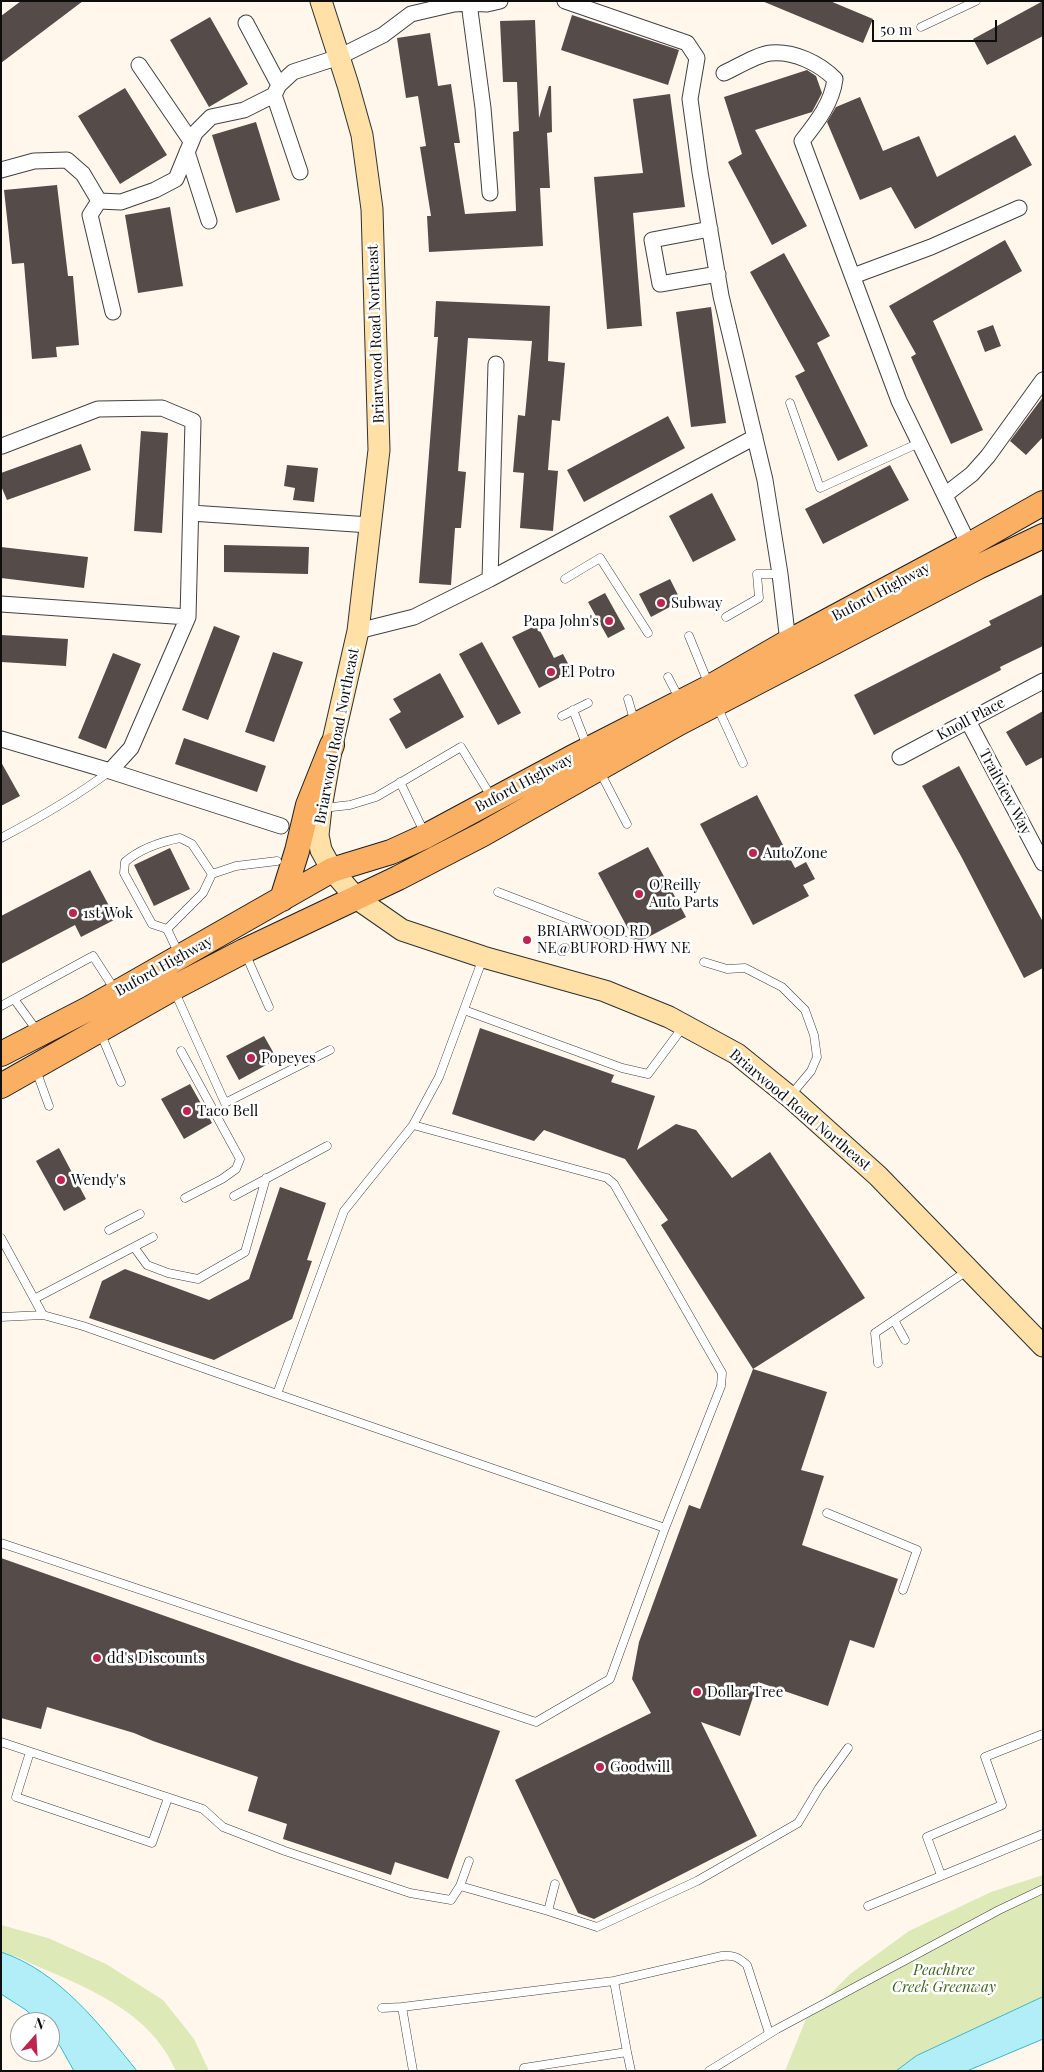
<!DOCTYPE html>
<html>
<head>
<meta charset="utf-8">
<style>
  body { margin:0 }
  #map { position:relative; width:1044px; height:2072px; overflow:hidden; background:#fff7ec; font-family:"Playfair Display",serif }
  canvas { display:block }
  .frame { position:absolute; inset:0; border:2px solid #0d0d0d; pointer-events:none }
  .north { position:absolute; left:10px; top:2012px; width:50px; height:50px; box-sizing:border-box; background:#fff; border:1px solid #9e9e9e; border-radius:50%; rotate:19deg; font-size:14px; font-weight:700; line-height:20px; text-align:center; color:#0d0d0d }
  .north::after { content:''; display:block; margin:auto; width:18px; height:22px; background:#be2451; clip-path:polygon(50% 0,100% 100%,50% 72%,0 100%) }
  .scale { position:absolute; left:872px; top:20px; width:125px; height:22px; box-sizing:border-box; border:2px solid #0d0d0d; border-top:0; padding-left:6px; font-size:15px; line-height:18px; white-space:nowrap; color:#0d0d0d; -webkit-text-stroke:4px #fff; paint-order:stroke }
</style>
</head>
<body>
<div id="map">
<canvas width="1044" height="2072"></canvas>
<div class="frame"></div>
<div class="north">N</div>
<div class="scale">50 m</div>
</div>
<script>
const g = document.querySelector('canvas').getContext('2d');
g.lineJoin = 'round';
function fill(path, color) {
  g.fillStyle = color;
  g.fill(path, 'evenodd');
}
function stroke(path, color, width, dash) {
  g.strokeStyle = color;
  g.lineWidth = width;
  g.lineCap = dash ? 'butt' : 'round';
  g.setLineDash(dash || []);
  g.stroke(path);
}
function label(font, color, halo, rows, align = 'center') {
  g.font = font + ' "Playfair Display",serif';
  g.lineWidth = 5;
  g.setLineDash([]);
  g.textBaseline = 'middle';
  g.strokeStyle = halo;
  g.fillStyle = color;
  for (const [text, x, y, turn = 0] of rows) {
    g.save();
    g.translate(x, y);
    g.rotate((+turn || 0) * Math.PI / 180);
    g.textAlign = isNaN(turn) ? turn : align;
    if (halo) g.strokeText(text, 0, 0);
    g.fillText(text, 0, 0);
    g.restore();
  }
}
fill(new Path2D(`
  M1043 1875V1997L916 2056 896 2071H785L806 2019 850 1974 909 1931 991 1892Z
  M1 1925 48 1938 106 1964 163 2000 194 2039 209 2071H176C147 2005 77 1985 17 1957L1 1952Z`), '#dde9b6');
const water = new Path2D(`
  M1 1952C59 1971 100 2025 137 2071H74L60 2046 50 2034V2022H39L26 2010 1 1994Z
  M1043 1997V2039L967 2071H896L916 2056Z`);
fill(water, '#b1eef7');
stroke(water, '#37b7ce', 1);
fill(new Path2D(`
  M21 1H83L1 63V16Z
  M762 1H830L873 19 863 43Z
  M1043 1V36L987 65 973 39Z
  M572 15 679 50 668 85 561 50Z
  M210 17 248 84 209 107 170 40Z
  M535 20 539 118 549 86H551L552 132 547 133 550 188H540L543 246 429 252 427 216H431L420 147 426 146 418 96 406 98 397 38 430 33 438 86 451 84 460 143H454L465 214 516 211 513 132 519 131 517 82H503L500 21Z
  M807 70 816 76 822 93 812 112 755 130 807 226 772 245 728 162 742 154 724 97Z
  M125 88 167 155 120 184 78 116Z
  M670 94 685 207 633 213 642 326 607 329 594 177 643 173 633 99Z
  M860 97 883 151 919 136 937 177 1015 135 1032 165 915 229 891 187 860 200 827 122 836 107Z
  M256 122 280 200 236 213 212 135Z
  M57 185 68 276H73L79 345 56 347 57 357 32 359 24 263 12 264 4 190Z
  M170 207 183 286 138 293 125 215Z
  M1005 240 1022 271 933 321 983 430 951 444 911 357 916 354 889 306Z
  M784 253 830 336 817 343 868 446 838 461 795 376 805 371 750 272Z
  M436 301 550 306 548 361 565 363 560 421 552 420 548 470 558 471 553 531 520 528 524 473 513 472 518 415 525 416 532 341 468 338 458 471 466 472 461 528H455L451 585 419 583 438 337H434Z
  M711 307 726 423 691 427 676 312Z
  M993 325 1001 346 985 352 977 331Z
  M1043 397V437L1026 455 1010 441Z
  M668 416 685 448 584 502 567 470Z
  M141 431 168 433 162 533 134 531Z
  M81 444 91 470 7 500 1 486V473Z
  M287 465 318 468 314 502 293 500 295 488 284 486Z
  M890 465 909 500 823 544 805 509Z
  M712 493 736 540 693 562 669 516Z
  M224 545 309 547 308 574 224 572Z
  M1 547 88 557 84 588 1 578Z
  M670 579 681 601 651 617 639 594Z
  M605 593 625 629 608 638 588 602Z
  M1043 594V646L1000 667 1001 670 874 735 854 695 991 625 989 621Z
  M537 625 554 658 563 654 572 671 539 688 512 637Z
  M214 626 240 636 208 720 182 710Z
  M1 635 68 639 66 666 1 662Z
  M482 642 521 713 498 725 459 654Z
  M273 652 303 662 274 742 245 732Z
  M113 653 141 664 106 749 78 738Z
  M440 673 464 717 406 749 389 719 401 712 393 699Z
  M1043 711V757L1026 766 1006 732Z
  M184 738 266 766 257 792 175 764Z
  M1 762 20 796 1 806Z
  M959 766 1043 922V968L1024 978 962 858 922 786Z
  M757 795 795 868 806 862 815 879 803 885 809 896 753 925 700 824Z
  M648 847 686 917 641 941 633 938 598 873Z
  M170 848 190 889 154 906 134 865Z
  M90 870 116 919 81 937 75 925 1 964V916Z
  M480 1028 614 1075 611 1082 655 1096 637 1150 676 1124 696 1130 732 1178 770 1152 865 1298 753 1369 661 1225 668 1220 625 1159 544 1130 534 1141 452 1114Z
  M264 1036 277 1059 239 1080 226 1056Z
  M190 1084 212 1123 184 1139 161 1099Z
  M59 1148 86 1199 64 1211 36 1161Z
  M280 1187 326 1203 307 1260 312 1261 292 1319 214 1360 89 1318 102 1281 125 1269 209 1300 249 1279Z
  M753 1369 827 1392 801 1470 824 1476 802 1545 898 1579 874 1648 850 1640 828 1706 758 1682 740 1736 701 1722 757 1836 594 1919 578 1913 515 1780 651 1713 632 1679 639 1642 689 1505 700 1509Z
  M1 1558 298 1663 500 1731 448 1879 395 1862 391 1875 283 1839 287 1824 248 1811 258 1777 153 1741 134 1733 47 1707 41 1729 1 1718Z`), '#554b49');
const lane = new Path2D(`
  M921 27 976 1
  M790 403 820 488 919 443
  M565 579 600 558 648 633
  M726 617 759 598 757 574H780
  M689 636 709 685
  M668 677 680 700
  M628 699 635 723
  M717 706 743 763
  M573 710 587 746
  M562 716 588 703
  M599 770 627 824
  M400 782 425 834
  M323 808 350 805 376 797 461 747 492 798
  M1 838C39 818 76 797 110 771
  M212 874 236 866 277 861
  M498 892 647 949
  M167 929 203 893 212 874 192 844 180 838C160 842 141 848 125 862L124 873 152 924 167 929 179 954
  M245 953 269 1007
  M704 962 727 969 745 968 782 987 805 1010 814 1035 817 1057 811 1071 790 1096
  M174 990 225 1103 330 1050
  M14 999 38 1032
  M1 1006 93 956 115 990
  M464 1010 622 1068 648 1074 683 1027
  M100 1032 121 1082
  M181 1051 240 1159 236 1169 222 1179 185 1198
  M36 1070 49 1106
  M413 1125 607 1178 614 1184 722 1373 721 1386 665 1528 277 1394 344 1211 413 1125 439 1077 483 958
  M234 1196 327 1146
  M109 1230 140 1214
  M1 1238 43 1315
  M134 1247 147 1265 168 1273 198 1279 245 1252 266 1178
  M34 1299 153 1237
  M1 1317 43 1315 83 1326 277 1394
  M894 1320 905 1340
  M878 1363 875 1333 967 1271
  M827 1513 917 1550 903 1590
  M1 1543 536 1722 610 1679 665 1528
  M1 1742 203 1809 223 1827 285 1851 410 1893 451 1900 460 1886 469 1861
  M30 1752 16 1797 152 1843 168 1798
  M941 1875 927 1837 1002 1805 985 1757 1043 1734
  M555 1884 548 1911 597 1927 697 1881 798 1823 819 1788 848 1748
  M460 1886 548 1911
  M868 1906 1043 1834
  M614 1981 722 1956C734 1955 738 1957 747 1965L769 2033
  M382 2008 402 2007
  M627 2052 631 2071
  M413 2071 402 2007 614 1981 627 2052 524 2068V2071
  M709 2071 777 2029 999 1910 1043 1889`);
const street = new Path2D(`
  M565 1 687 43 697 58 690 99 700 172 721 296 765 480 780 574 788 642
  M246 23 279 85
  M139 65 191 141
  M724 73C737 67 758 54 771 53 794 51 819 63 835 79 832 103 817 122 802 141L899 401 969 545
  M274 95 300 172
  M187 152 209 221
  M1 170 34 161 67 160 83 174 99 201 121 202 155 190 176 179 195 133 211 117 244 110 274 95 279 85 293 72 339 57 383 35 411 14 454 4 469 3
  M490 193 483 108 469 3 487 4 500 1
  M99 201 90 215 113 312
  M710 229 652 240 660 284 718 274
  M853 276 931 247 1019 208
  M2 446 98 409 162 408 193 421 188 617 131 748 110 771
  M945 495 972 474 988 456 1043 380
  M191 513 370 525
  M490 579 496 364
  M1 604 188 617
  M358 631 414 617 490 579 755 437
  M968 721 1043 863
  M1 739 110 771 281 826
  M900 757 1043 681`);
const secondary = new Path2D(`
  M321 1 348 85 362 135 372 209 379 450 358 631 332 745 321 808 318 835 321 850 332 870 356 898 402 930 483 957 605 991 669 1017 737 1054 790 1097 878 1176 1043 1346`);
const primary = new Path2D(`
  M282 899 297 851 308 805 332 745
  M1 1054 90 1008 332 870 391 852 426 836 573 757 710 687 788 642 969 545 1043 503
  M1 1086 179 985 244 951 398 878 483 834 679 723 978 567 1043 536`);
stroke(lane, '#404040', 9);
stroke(street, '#404040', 17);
stroke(secondary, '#2f2f2f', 23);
stroke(primary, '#1e1e1e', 26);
stroke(lane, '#fff', 8);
stroke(street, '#fff', 15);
stroke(secondary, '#ffe0a7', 21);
stroke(primary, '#faaf62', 24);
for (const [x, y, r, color] of [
  [661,603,5,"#be2451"],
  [609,621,5,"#be2451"],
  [551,672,5,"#be2451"],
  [753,853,5,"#be2451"],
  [639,894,5,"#be2451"],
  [73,913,5,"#be2451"],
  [527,940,5,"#be2451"],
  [251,1058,5,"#be2451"],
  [187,1111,5,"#be2451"],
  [61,1180,5,"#be2451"],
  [97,1658,5,"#be2451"],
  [697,1692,5,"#be2451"],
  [600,1767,5,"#be2451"]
]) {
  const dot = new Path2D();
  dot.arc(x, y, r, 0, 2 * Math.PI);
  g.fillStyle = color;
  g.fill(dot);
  stroke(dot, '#fff', 2);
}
label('15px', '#0d0d0d', '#fff', [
  ["Briarwood Road Northeast",376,334,-92],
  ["Buford Highway",881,592,-28],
  ["Knoll Place",971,719,-28],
  ["Briarwood Road Northeast",337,736,-79],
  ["Buford Highway",524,783,-28],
  ["Trailview Way",1005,792,62],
  ["Buford Highway",164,966,-29],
  ["Briarwood Road Northeast",800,1110,40]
]);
label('15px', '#0d0d0d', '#fff', [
  ["Subway",671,603],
  ["Papa John's",599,621,"right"],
  ["El Potro",561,672],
  ["AutoZone",763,853],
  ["O'Reilly",649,885],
  ["Auto Parts",649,902],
  ["1st Wok",83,913],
  ["BRIARWOOD RD",537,931],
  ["NE@BUFORD HWY NE",537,948],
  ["Popeyes",261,1058],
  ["Taco Bell",197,1111],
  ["Wendy's",71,1180],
  ["dd's Discounts",107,1658],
  ["Dollar Tree",707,1692],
  ["Goodwill",610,1767]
], 'left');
label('italic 15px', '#3e651d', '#fff', [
  ["Peachtree",944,1970],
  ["Creek Greenway",944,1987]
]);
</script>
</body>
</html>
